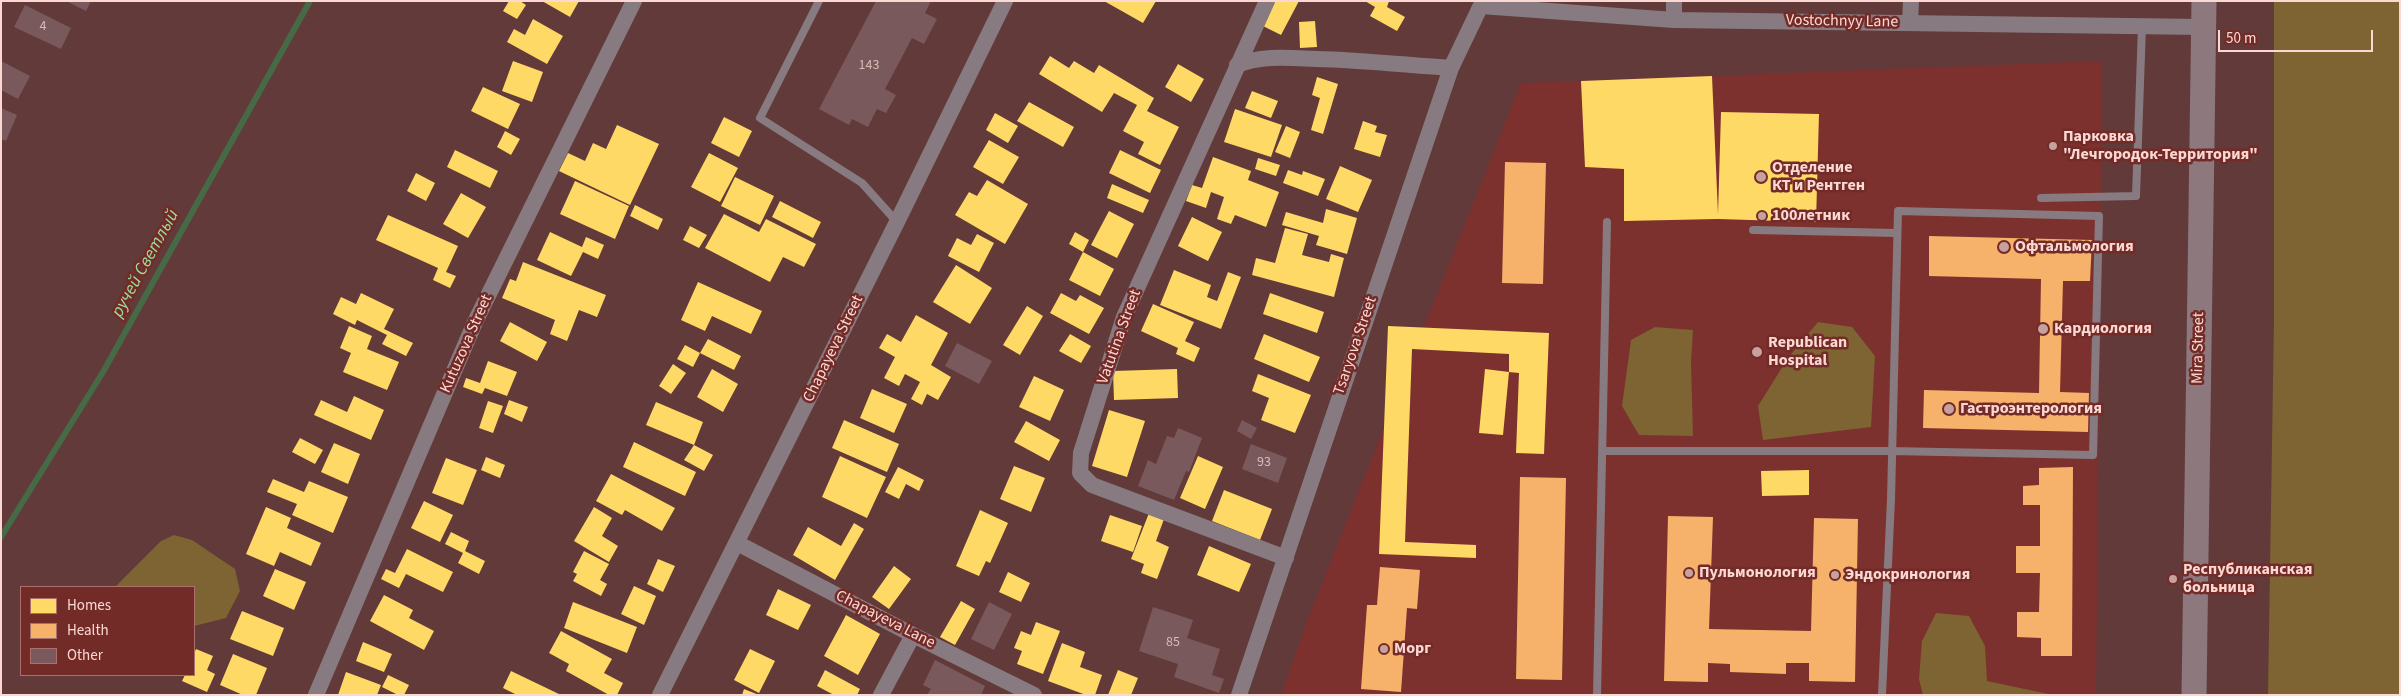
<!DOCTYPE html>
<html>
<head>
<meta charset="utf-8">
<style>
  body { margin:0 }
  #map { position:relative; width:2401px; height:696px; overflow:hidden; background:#623a39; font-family:"Source Sans 3",sans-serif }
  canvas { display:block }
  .frame { position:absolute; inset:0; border:2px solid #fcd8d3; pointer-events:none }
  .legend { position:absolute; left:20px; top:586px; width:175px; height:90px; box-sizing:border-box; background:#732b28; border:1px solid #aa706c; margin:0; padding:6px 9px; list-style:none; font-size:15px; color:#fcd8d3 }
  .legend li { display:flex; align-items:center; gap:10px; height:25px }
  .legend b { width:25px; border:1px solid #aa706c }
  .scale { position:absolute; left:2218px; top:30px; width:155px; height:22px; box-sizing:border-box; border:2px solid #fcd8d3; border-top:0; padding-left:6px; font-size:15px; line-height:18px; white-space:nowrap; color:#fcd8d3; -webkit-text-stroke:4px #732b28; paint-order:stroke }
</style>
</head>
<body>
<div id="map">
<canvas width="2401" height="696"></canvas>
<div class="frame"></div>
<ul class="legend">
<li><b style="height:14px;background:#ffd966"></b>Homes</li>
<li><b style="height:14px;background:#f6b26b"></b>Health</li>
<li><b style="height:14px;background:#7a595c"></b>Other</li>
</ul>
<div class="scale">50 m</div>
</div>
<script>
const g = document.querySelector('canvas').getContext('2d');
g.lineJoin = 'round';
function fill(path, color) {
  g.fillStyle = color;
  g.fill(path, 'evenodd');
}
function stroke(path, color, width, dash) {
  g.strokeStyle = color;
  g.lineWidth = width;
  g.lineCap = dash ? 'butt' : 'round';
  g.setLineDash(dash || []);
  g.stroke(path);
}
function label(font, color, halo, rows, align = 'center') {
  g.font = font + ' "Source Sans 3",sans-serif';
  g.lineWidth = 5;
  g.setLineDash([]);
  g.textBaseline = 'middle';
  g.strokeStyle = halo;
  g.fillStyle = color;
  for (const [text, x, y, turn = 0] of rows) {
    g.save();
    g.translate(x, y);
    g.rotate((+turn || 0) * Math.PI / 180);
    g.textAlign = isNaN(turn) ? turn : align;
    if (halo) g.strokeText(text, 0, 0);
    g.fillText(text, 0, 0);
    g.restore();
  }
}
fill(new Path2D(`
  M2102 61 2096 695H1281L1307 621 1521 83Z`), '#7d312e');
fill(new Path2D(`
  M2274 1H2400V695H2268L2274 318Z
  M1818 322 1852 327 1875 356 1871 427 1763 440 1758 406 1788 358Z
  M1655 327 1693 330 1691 362 1693 436 1639 435 1622 406 1631 340Z
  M174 535 192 540 235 569 240 591 226 618 194 626V587H115L161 541Z
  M1936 613 1969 616 1985 646 1987 681 2053 695H1923L1919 679 1922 641Z`), '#7e6333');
fill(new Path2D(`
  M509 1H520L526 5 517 19 503 11Z
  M542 1H579L570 17Z
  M1104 1H1156L1143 23Z
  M1271 1H1299L1281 35 1259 24Z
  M1365 1H1389L1387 7 1405 17 1397 31 1370 16 1375 7Z
  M533 19 563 36 547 64 507 42 514 29 525 35Z
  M1315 21 1317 47 1300 48 1299 22Z
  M1050 56 1069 68 1074 61 1094 73 1099 65 1154 98 1147 111 1179 127 1160 165 1138 154 1144 142 1123 131 1137 105 1114 93 1102 112 1039 74Z
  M513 61 543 72 532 102 502 91Z
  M1178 64 1204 79 1191 102 1165 87Z
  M1712 76 1718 214 1721 112 1819 114 1816 222 1718 219 1624 221V169L1585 167 1581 81Z
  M1317 77 1338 84 1323 134 1311 130 1320 98 1312 95Z
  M483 87 520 104 508 129 471 111Z
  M1252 91 1278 101 1271 118 1245 108Z
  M1029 102 1074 127 1063 147 1017 121Z
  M1235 109 1282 125 1271 157 1224 142Z
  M995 113 1018 126 1008 143 986 130Z
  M724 117 752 131 739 157 711 143Z
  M1363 121 1377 126 1375 132 1387 135 1380 157 1354 149Z
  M617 125 659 144 630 205 559 171 568 153 585 161 593 143 606 149Z
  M1286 126 1300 132 1290 158 1275 152Z
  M505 131 520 139 511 155 497 147Z
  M989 140 1019 157 1003 184 973 167Z
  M455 150 498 171 490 188 447 167Z
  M1120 150 1161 170 1150 193 1109 173Z
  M709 153 738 168 720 202 691 187Z
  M1213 157 1251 171 1248 180 1279 192 1266 227 1235 215 1231 224 1217 219 1224 197 1211 192 1206 208 1186 201 1192 185 1202 188Z
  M1258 158 1280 165 1276 176 1255 169Z
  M1340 166 1372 180 1358 212 1326 199Z
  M1288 170 1302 175 1303 171 1325 179 1318 196 1283 183Z
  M416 173 435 183 426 201 407 191Z
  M735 177 774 196 760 225 721 206Z
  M987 180 1028 204 1005 244 955 215 969 192 977 196Z
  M575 181 629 206 615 239 560 214Z
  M1112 184 1149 200 1143 213 1107 198Z
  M461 193 486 207 468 238 443 224Z
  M780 201 821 222 813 238 772 217Z
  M635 205 663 219 658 230 630 216Z
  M1326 209 1357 218 1347 254 1316 245 1319 236 1282 225 1286 212 1323 223Z
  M1109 211 1134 224 1117 258 1091 245Z
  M724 214 759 232 766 219 816 244 804 267 783 257 770 282 705 248Z
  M388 215 458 246 446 272 456 276 450 288 433 280 438 268 376 240Z
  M1192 217 1222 232 1208 261 1178 246Z
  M690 226 707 235 699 248 683 240Z
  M1285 228 1308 234 1302 255 1329 262 1331 254 1344 258 1334 297 1252 275 1256 258 1275 263Z
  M550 232 582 247 586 237 604 245 598 259 583 252 571 276 537 260Z
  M1075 232 1089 240 1083 252 1069 244Z
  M977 234 994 243 979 272 948 256 957 238 971 245Z
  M1083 252 1114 269 1100 296 1069 280Z
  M523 262 606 295 597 317 579 310 567 341 550 334 555 320 502 298 510 279 516 281Z
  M956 265 992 288 970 324 933 302Z
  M1174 270 1211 285 1207 297 1217 301 1228 272 1241 277 1221 329 1160 305Z
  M698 282 762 311 751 334 712 316 705 331 681 320Z
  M361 293 394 309 384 329 413 343 406 356 382 344 387 335 357 320 355 325 333 314 341 297 356 304Z
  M1061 293 1076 301 1080 295 1104 308 1089 334 1050 313Z
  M1270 293 1324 312 1317 333 1263 314Z
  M1153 304 1194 322 1185 341 1200 348 1194 362 1176 354 1178 348 1141 331Z
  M1027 306 1043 316 1020 355 1003 345Z
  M916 315 948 333 931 365 951 377 938 400 927 394 922 405 911 399 920 382 905 374 899 386 884 378 895 357 879 348 887 334 901 342Z
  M510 322 547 342 537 361 500 341Z
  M349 326 372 336 367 349 399 362 387 390 343 372 351 353 340 348Z
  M1388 326 1549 333 1544 454 1516 453 1519 373 1509 372V354L1412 349 1405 542 1476 545V558L1379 554Z
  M1070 334 1091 346 1081 363 1059 351Z
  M1264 334 1320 357 1309 382 1254 359Z
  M708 339 741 356 734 370 700 353Z
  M685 345 700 353 693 367 677 359Z
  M488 361 517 372 507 396 485 388 482 394 463 387 466 378 480 383Z
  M673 364 686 373 671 394 659 386Z
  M712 369 738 384 723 412 697 397Z
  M1177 369 1178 398 1114 400 1113 371Z
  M1485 369 1509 372 1503 435 1479 433Z
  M1258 374 1311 395 1295 433 1261 420 1269 398 1252 391Z
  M1034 376 1064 390 1050 421 1019 407Z
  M872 389 907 404 894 433 860 418Z
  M354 396 384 410 371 440 314 415 321 400 347 412Z
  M509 400 528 407 522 422 504 414Z
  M488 401 503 406 493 433 479 428Z
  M656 402 703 422 694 445 713 455 704 471 684 460 694 445 646 425Z
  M1109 410 1145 421 1127 477 1092 466Z
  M844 420 899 444 887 472 832 448Z
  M1026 421 1060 440 1049 461 1014 442Z
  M300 438 323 450 315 464 292 452Z
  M634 442 696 472 685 496 623 467Z
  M334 443 360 454 348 484 321 472Z
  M840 456 886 477 867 518 822 497Z
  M1198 456 1223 467 1205 509 1180 498Z
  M486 457 505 465 500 478 481 470Z
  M446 458 477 470 463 505 432 493Z
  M1014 466 1045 478 1031 512 1000 499Z
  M898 467 924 480 919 491 906 484 899 499 885 492Z
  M1809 470V495L1762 496 1761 471Z
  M611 474 675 508 662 531 625 510 622 515 596 501Z
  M273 479 304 492 309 481 348 497 333 533 292 515 297 504 267 492Z
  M1224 490 1272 509 1260 540 1212 521Z
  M424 501 453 515 440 542 411 528Z
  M266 507 291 518 287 528 321 543 311 566 280 552 274 566 246 554Z
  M594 507 612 518 602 536 618 546 609 562 574 541Z
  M980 510 1008 523 990 563 986 561 979 576 956 566Z
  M1149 513 1164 519 1156 541 1169 547 1157 579 1141 573 1144 564 1131 559Z
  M1110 515 1142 526 1133 552 1101 541Z
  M854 523 864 529 835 580 793 555 808 527 841 546Z
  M451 532 469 541 465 551 485 561 479 574 458 563 463 553 445 544Z
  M1209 546 1251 564 1239 592 1197 575Z
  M407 549 453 572 443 592 406 574 399 588 381 579 386 569 395 573Z
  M584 551 609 564 600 580 607 584 601 596 573 581 577 574 573 572Z
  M658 559 675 566 663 592 647 584Z
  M894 566 911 579 889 609 872 597Z
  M275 569 306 582 294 610 263 596Z
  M1008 572 1030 583 1021 602 999 592Z
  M634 586 656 596 644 625 621 614Z
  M778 589 811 605 798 630 766 615Z
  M384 595 413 610 409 618 434 631 424 650 370 621Z
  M961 601 975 609 955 645 940 637Z
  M573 602 637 627 627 653 564 628Z
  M242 611 284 628 273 656 230 639Z
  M846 615 880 634 858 675 824 656Z
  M1036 622 1060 631 1043 674 1017 664 1022 651 1014 648 1021 631 1031 635Z
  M561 631 612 659 604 673 623 683 617 695H609L566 671 569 664 549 653Z
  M363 642 392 654 384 672 356 661Z
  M1062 643 1085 652 1080 667 1102 675 1095 695H1086L1048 681Z
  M196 649 213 656 207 670 215 674 207 692 182 681 185 675H194V654Z
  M750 649 775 661 759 693 734 680Z
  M233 654 267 668 256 695H243L220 685Z
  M825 670 860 689 857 695H834L817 686Z
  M1118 670 1138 678 1131 695H1108Z
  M511 671 561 695H517L503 688Z
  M346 672 381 685 377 695H338Z
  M388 675 409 685 404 695H398L382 687Z
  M744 689 759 695H742Z`), '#ffd966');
fill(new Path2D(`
  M1505 162 1546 163 1543 284 1502 283Z
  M1929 236 2092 240 2090 281H2063L2060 392 2089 393 2088 432 1923 428 1924 390 2039 393 2041 279 1929 276Z
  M2073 467 2072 656H2041V638L2017 637V612H2039L2040 573H2016V546H2040V505H2023V486L2039 485V468Z
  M1520 477 1566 478 1562 680 1516 679Z
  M1668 516 1713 517 1709 629 1811 631 1814 518 1858 519 1855 682 1809 681V663H1786V674L1730 672V664L1708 663V682L1664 681Z
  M1380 567 1420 570 1417 609 1407 608 1401 692 1361 689 1367 605H1377Z`), '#f6b26b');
stroke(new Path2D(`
  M1 537 103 372 310 1`), '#476a46', 6);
fill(new Path2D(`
  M66 1H91L86 11Z
  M876 1H931L925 13 937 19 924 44 912 38 885 89 896 95 886 113 877 109 868 127 852 119 849 125 819 109Z
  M25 5 71 28 61 49 14 27Z
  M1 61 30 76 18 99 1 90Z
  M1 108 17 115 6 141 1 139Z
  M957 343 992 361 979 384 945 366Z
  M1242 420 1257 428 1251 439 1237 431Z
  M1178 428 1202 438 1189 472 1186 471 1174 500 1138 486 1148 460 1156 464 1167 436 1174 438Z
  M1251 444 1287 458 1278 483 1242 469Z
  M989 602 1012 614 994 650 971 639Z
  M1153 607 1193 620 1187 638 1220 649 1212 675 1224 679 1219 693 1174 677 1178 664 1139 651Z
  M935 660 985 686 981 695H927L931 689 923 685Z`), '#7a595c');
stroke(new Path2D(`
  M819 1 760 118 862 183 897 222
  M2041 198 2136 196 2142 26
  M1753 230 1897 233
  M1602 451H1891L2093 455 2099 216 1898 211 1891 499 1882 695
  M1597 695 1607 222`), '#877b81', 8);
stroke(new Path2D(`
  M1267 1 1124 317 1081 453 1080 473 1092 485 1286 558
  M1481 6 1674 20 2203 27
  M1674 20V1
  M1910 23 1911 1
  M1237 65C1263 55 1289 58 1316 59 1361 60 1406 65 1451 68
  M737 543 913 635 1034 695
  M316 695 475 322 634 1
  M660 695 897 222 1005 1
  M881 695 913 635
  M1239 695 1451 68 1483 1`), '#877b81', 16);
stroke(new Path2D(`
  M2194 695 2204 1`), '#8d787e', 25);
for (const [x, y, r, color] of [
  [2053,146,5,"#c6a19d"],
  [1761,177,6,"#c6a19d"],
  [1762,216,5,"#c6a19d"],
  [2004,247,6,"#c6a19d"],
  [2043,329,6,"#c6a19d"],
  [1757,352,6,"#c6a19d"],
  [1949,409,6,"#c6a19d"],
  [1689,573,5,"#c6a19d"],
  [1835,575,5,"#c6a19d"],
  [2173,579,5,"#c6a19d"],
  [1384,649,5,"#c6a19d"]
]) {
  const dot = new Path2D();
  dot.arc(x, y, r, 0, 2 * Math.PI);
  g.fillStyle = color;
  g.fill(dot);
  stroke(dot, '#732b28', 2);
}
label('14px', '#dcb8b5', null, [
  ["4",43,27],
  ["143",869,66],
  ["93",1264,463],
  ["85",1173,643]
]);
label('16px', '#fcd8d3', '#732b28', [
  ["Vostochnyy Lane",1842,22,1],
  ["Vatutina Street",1120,337,-70],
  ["Kutuzova Street",467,344,-66],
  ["Tsaryova Street",1356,346,-71],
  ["Mira Street",2199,348,-89],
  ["Chapayeva Street",834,349,-64],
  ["Chapayeva Lane",885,620,27]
]);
label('bold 16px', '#fcd8d3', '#732b28', [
  ["Парковка",2063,137],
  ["\"Лечгородок-Территория\"",2063,155],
  ["Отделение",1772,168],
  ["КТ и Рентген",1772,186],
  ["100летник",1772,216],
  ["Офтальмология",2015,247],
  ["Кардиология",2054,329],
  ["Republican",1768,343],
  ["Hospital",1768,361],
  ["Гастроэнтерология",1960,409],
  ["Республиканская",2183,570],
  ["больница",2183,588],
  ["Пульмонология",1699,573],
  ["Эндокринология",1845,575],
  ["Морг",1394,649]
], 'left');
label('italic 18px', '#9adc9d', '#732b28', [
  ["ручей Светлый",146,264,-61]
]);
</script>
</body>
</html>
